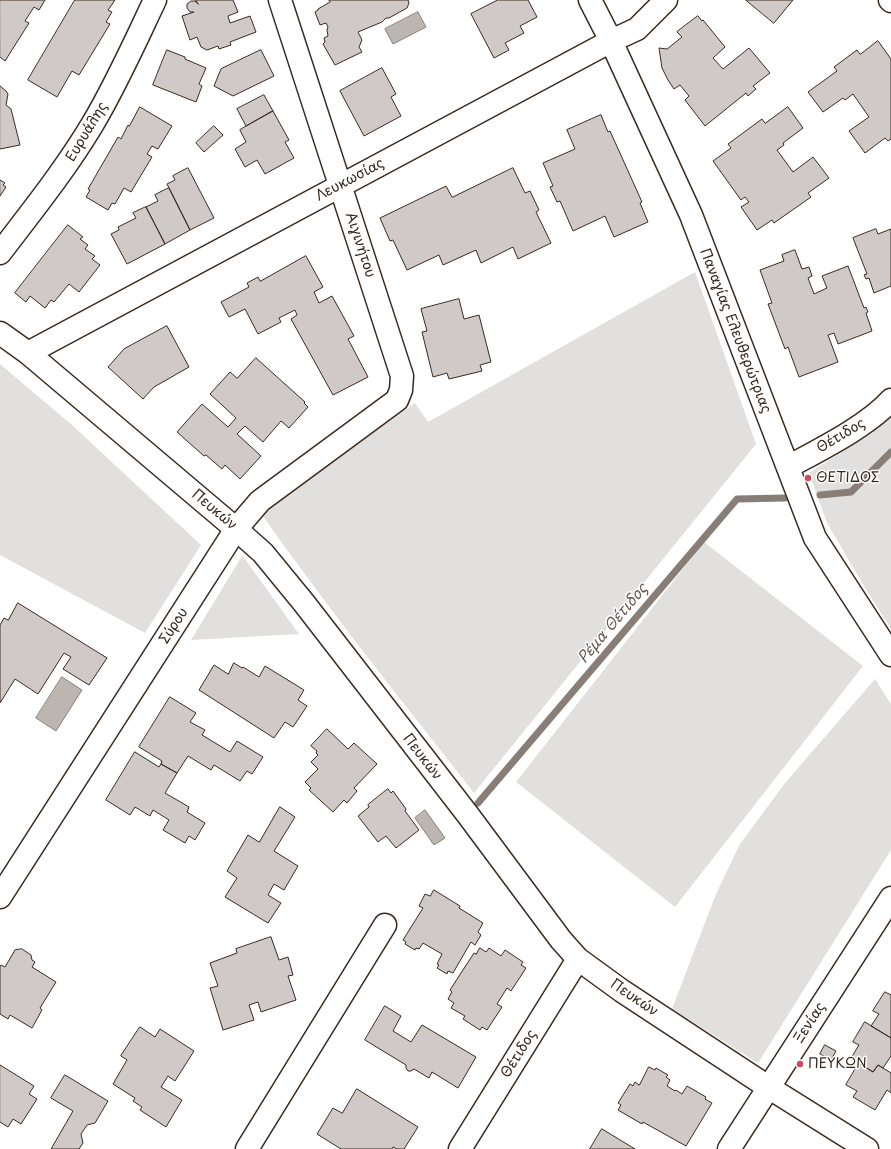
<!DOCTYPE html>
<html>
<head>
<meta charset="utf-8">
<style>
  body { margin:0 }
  canvas { display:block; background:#fff }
</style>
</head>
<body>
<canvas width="891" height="1149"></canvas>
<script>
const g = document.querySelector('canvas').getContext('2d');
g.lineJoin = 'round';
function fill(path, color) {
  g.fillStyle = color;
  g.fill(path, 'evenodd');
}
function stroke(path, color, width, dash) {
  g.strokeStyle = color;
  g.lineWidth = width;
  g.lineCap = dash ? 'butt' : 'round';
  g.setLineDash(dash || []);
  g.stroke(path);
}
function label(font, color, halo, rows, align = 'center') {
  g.font = font + ' "Playpen Sans",sans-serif';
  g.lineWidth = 3;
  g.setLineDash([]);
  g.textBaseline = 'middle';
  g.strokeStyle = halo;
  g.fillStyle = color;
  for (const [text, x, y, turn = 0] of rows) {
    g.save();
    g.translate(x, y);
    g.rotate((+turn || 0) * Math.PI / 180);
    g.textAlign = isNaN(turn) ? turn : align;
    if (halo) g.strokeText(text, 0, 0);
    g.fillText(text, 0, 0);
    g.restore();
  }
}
fill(new Path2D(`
  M695 272 756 444 474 793C402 701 329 610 262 515L300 485 415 403 428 422Z
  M0 364 72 425 201 545 145 633 0 555Z
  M891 412V629L867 591 827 523 809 473 872 433Z
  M704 542 863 666 675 907 516 782Z
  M242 555 299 634 191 640 242 556Z
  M875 679 891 704V850L758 1063 672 1009 716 894 740 844 785 783Z`), '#e2e0de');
const water = new Path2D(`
  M418 12 426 27 393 44 385 29Z
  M62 677 82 690 56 731 36 718Z
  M425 810 445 838 434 845 415 818Z`);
fill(water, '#bcb6b3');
stroke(water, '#887e77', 1);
stroke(new Path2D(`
  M820 495 851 492 891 452
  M478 803 737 499 785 498`), '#887e77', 7);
const building = new Path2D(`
  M0 0H45L39 10 34 7 25 21 29 23 5 61 0 57Z
  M75 0H115L108 10 112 12 106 22 110 24 79 75 72 71 57 97 28 80Z
  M196 0H233L238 12 228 16 230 23 250 16 256 32 230 42 231 45 219 49 218 46 207 50 201 47 197 37 190 40 182 16 194 12H190L187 8V4L191 1H195L198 4Z
  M329 0H408L409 3 407 8 389 18H386L382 22 358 32 362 40 359 47 362 52 335 65 323 44 325 42 324 38 328 36 327 30 328 27 326 23 320 25 315 12 318 10V9L330 2Z
  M498 0H528L537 17 520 26 524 33 505 43 509 50 494 58 471 14Z
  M746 0H793L774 23Z
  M698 16 702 21 703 20 725 47 713 58 723 69 749 48 770 73 753 86 756 89 748 96 746 93 705 126 685 100 689 96 680 85 674 89 668 80 662 68 659 48 667 49 682 37 677 32Z
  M878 41 891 59V139L888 141 885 138 865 153 849 131 869 117 853 94 845 100 843 98 823 112 808 92 837 71 834 67 857 50 860 54Z
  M167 50 185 57V59L206 68 199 84 202 86 196 102 153 85Z
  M261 50 274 76 233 96 214 86 221 69Z
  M382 68 396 94 391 97 401 116 364 136 340 91Z
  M0 86 6 91 8 94 6 105 11 109 20 145 0 149Z
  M264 95 273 111 246 126 237 109Z
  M140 107 172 126 158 149 152 146 147 154 152 157 131 192 124 188 115 204 112 203 108 210 86 197 90 190 88 189 118 137 121 139 128 125 129 126Z
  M788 107 803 128 783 143 784 145 777 150 793 172 813 157 829 178 808 193 811 197 774 223 772 220 757 230 741 207 749 202 745 197 741 200 713 161 731 148 728 144 762 119 765 123Z
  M273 111 289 140 285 142 294 158 265 174 257 160 245 167 235 149 246 142 240 130Z
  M601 115 608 132 610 131 642 202 640 203 648 222 614 237 605 216 573 231 560 201 557 202 550 187 553 186 543 163 575 149 567 130Z
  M214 126 223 135 204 152 196 143Z
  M188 168 214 218 190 230 167 184 175 180 173 176Z
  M513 168 525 193 530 191 539 210 536 212 551 243 518 259 513 247 481 263 476 250 443 265 439 255 407 270 393 240 390 241 380 218 446 186 452 197Z
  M0 180 5 183 3 185 6 187 0 196Z
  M169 188 190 230 165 244 146 207 158 201 155 195Z
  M146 207 165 244 127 264 111 234 119 230 118 227 136 218 133 213Z
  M68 225 83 237 80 239 88 245 85 249 95 256 92 259 100 265 79 292 69 284 54 302 51 300 45 308 30 296 26 302 15 293Z
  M876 229 878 234 891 229V286L874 293 869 278 866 279 864 275 867 274 853 238Z
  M795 250 802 269 809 267 812 276 808 278 814 294 827 288 822 276 848 266 864 308 866 307 868 312 866 313 872 331 838 344 834 333 828 335 838 362 799 377 788 347 785 349 768 304 772 303 760 270 784 261 782 255Z
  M306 256 323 287 314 292 319 303 332 296 354 336 348 339 368 377 333 395 291 319 297 315 295 310 279 318 281 322 258 334 245 309 229 317 221 302 249 287 247 283 258 277 260 281Z
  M459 299 464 319 479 315 491 362 480 365 482 371 449 379 447 373 433 377 422 332 427 331 421 309Z
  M167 326 189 367 154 387 143 399 108 367 124 349Z
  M256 358 305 402 304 403 308 407 289 428 281 421 263 442 245 426 237 434 261 456 240 479 225 465 222 469 206 455 204 456 177 432 202 404 228 427 236 418 210 394 230 372 237 378Z
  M18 603 107 658 89 685 63 669 71 657 64 653 38 694 15 679 0 703V625L4 618 8 620Z
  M234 663 242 668 243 667 259 677 265 666 304 690 298 700 307 706 293 727 285 722 274 738 199 690 214 665 228 674Z
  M170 697 196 713 190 722 205 730 202 735 230 752 237 741 263 757 252 774 247 771 240 781 214 765 211 770 188 756 177 773 161 764 162 761 139 747Z
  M327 729 348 749 354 743 377 764 354 788 357 791 347 803 344 800 333 812 309 790 311 788 305 782 318 769 311 762 318 755 316 753 317 751 311 746Z
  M135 752 159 767 161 764 177 773 165 793 189 807 187 812 205 823 195 840 189 836 185 843 163 830 169 820 153 810 150 816 135 807 130 815 106 800Z
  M388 789 391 793 393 791 406 809 405 811 419 830 396 848 386 836 378 842 358 816 369 807 368 805Z
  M280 807 295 817 274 851 298 866 284 890 274 884 268 895 281 903 268 923 225 897 237 878 227 871 248 835 259 842Z
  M434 890 460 906 459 908 483 923 478 932 481 935 475 945 471 942 453 973 448 971 447 974 437 968 439 965 437 964 442 954 423 943 419 949 416 948 415 950 405 944 406 942 403 940 423 908 419 906 425 894 430 896Z
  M271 937 279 960 288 957 293 975 288 976 296 1000 261 1012 258 1002 249 1005 254 1020 223 1030 210 988 218 986 210 963 237 953 236 949Z
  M480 948 486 952 489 948 501 956 505 950 523 962 521 965 526 968 511 991 507 988 497 1004 502 1007 487 1030 482 1027 480 1030 463 1019 465 1016 451 1008 454 1003 448 999 452 992 450 990 474 953 476 954Z
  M22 949 31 955 32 960 35 962 32 967 56 982 40 1008 42 1010 32 1028 10 1015 8 1019 0 1014V966L1 965 5 967 15 950Z
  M885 992 891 995V1038L871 1026 879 1014 873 1011Z
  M385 1006 401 1016 393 1031 411 1042 422 1025 476 1057 458 1088 432 1072 429 1078 414 1069 411 1071H408L406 1068V1065L365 1040Z
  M865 1022 891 1038V1056L883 1068 878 1065 873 1072 851 1058 859 1045 853 1042Z
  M140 1027 155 1037 160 1029 194 1051 175 1081 168 1076 161 1087 182 1100 166 1127 140 1110 142 1107 133 1101 135 1098 113 1084 127 1060 121 1056Z
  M825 1045 836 1051 831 1060 820 1054Z
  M859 1063 873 1072 878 1065 891 1073V1093L887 1090 875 1110 853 1097 857 1091 846 1085Z
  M0 1065 34 1086 29 1094 37 1099 21 1124 13 1119 8 1127 0 1122Z
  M649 1067 655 1070 656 1068 668 1075 666 1077 670 1080 667 1086 675 1091 676 1090 682 1094 687 1086 706 1097 705 1099 712 1103 686 1146 643 1122 642 1124 618 1110 621 1105 618 1103 630 1084 633 1086 635 1082 639 1085Z
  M65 1075 108 1101 95 1123 87 1125 81 1134 83 1143 79 1149H51L73 1111 51 1098Z
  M357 1089 418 1127 404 1149H397L393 1147 392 1149H341L317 1134 333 1108 342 1113Z
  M602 1129 635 1149H590Z`);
fill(building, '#cfcac7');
stroke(building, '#3b2a1e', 1);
const minor = new Path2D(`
  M590 0 611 41 691 215 815 538 891 655
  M890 0 891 1
  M0 253C32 211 65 170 92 125 116 85 135 42 155 0
  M0 333 28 353 236 529 263 553 304 603 468 815 561 940 578 959 622 991 768 1087 867 1149
  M28 353 611 41 637 29 666 0
  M788 467C821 449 866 427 891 400
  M0 897 236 529 260 501 397 400 401 390 402 376 280 0
  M247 1149 385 925
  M460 1149 578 959
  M729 1149 891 898`);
stroke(minor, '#3b2a1e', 25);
stroke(minor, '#fff', 22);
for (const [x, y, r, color] of [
  [808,478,4,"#d1495b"],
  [800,1064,4,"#d1495b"]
]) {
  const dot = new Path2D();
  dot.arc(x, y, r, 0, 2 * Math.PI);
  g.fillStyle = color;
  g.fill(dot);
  stroke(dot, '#fff', 1.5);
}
label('14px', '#3b2a1e', '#fff', [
  ["Ευρυάλης",87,132,-59],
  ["Λευκωσίας",350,180,-28],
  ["Αιγινήτου",360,245,72],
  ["Παναγίας Ελευθερώτριας",735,331,69],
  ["Θέτιδος",841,436,-31],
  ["Πευκών",214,510,40],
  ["Σύρου",174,626,-57],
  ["Πευκών",422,757,52],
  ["Πευκών",634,998,34],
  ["Ξενίας",810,1023,-57],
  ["Θέτιδος",519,1054,-58]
]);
label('14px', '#3b2a1e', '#fff', [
  ["ΘΕΤΙΔΟΣ",816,478],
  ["ΠΕΥΚΩΝ",808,1064]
], 'left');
label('italic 15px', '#685b52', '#fff', [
  ["Ρέμα Θέτιδος",613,624,-50]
]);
</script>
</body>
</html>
